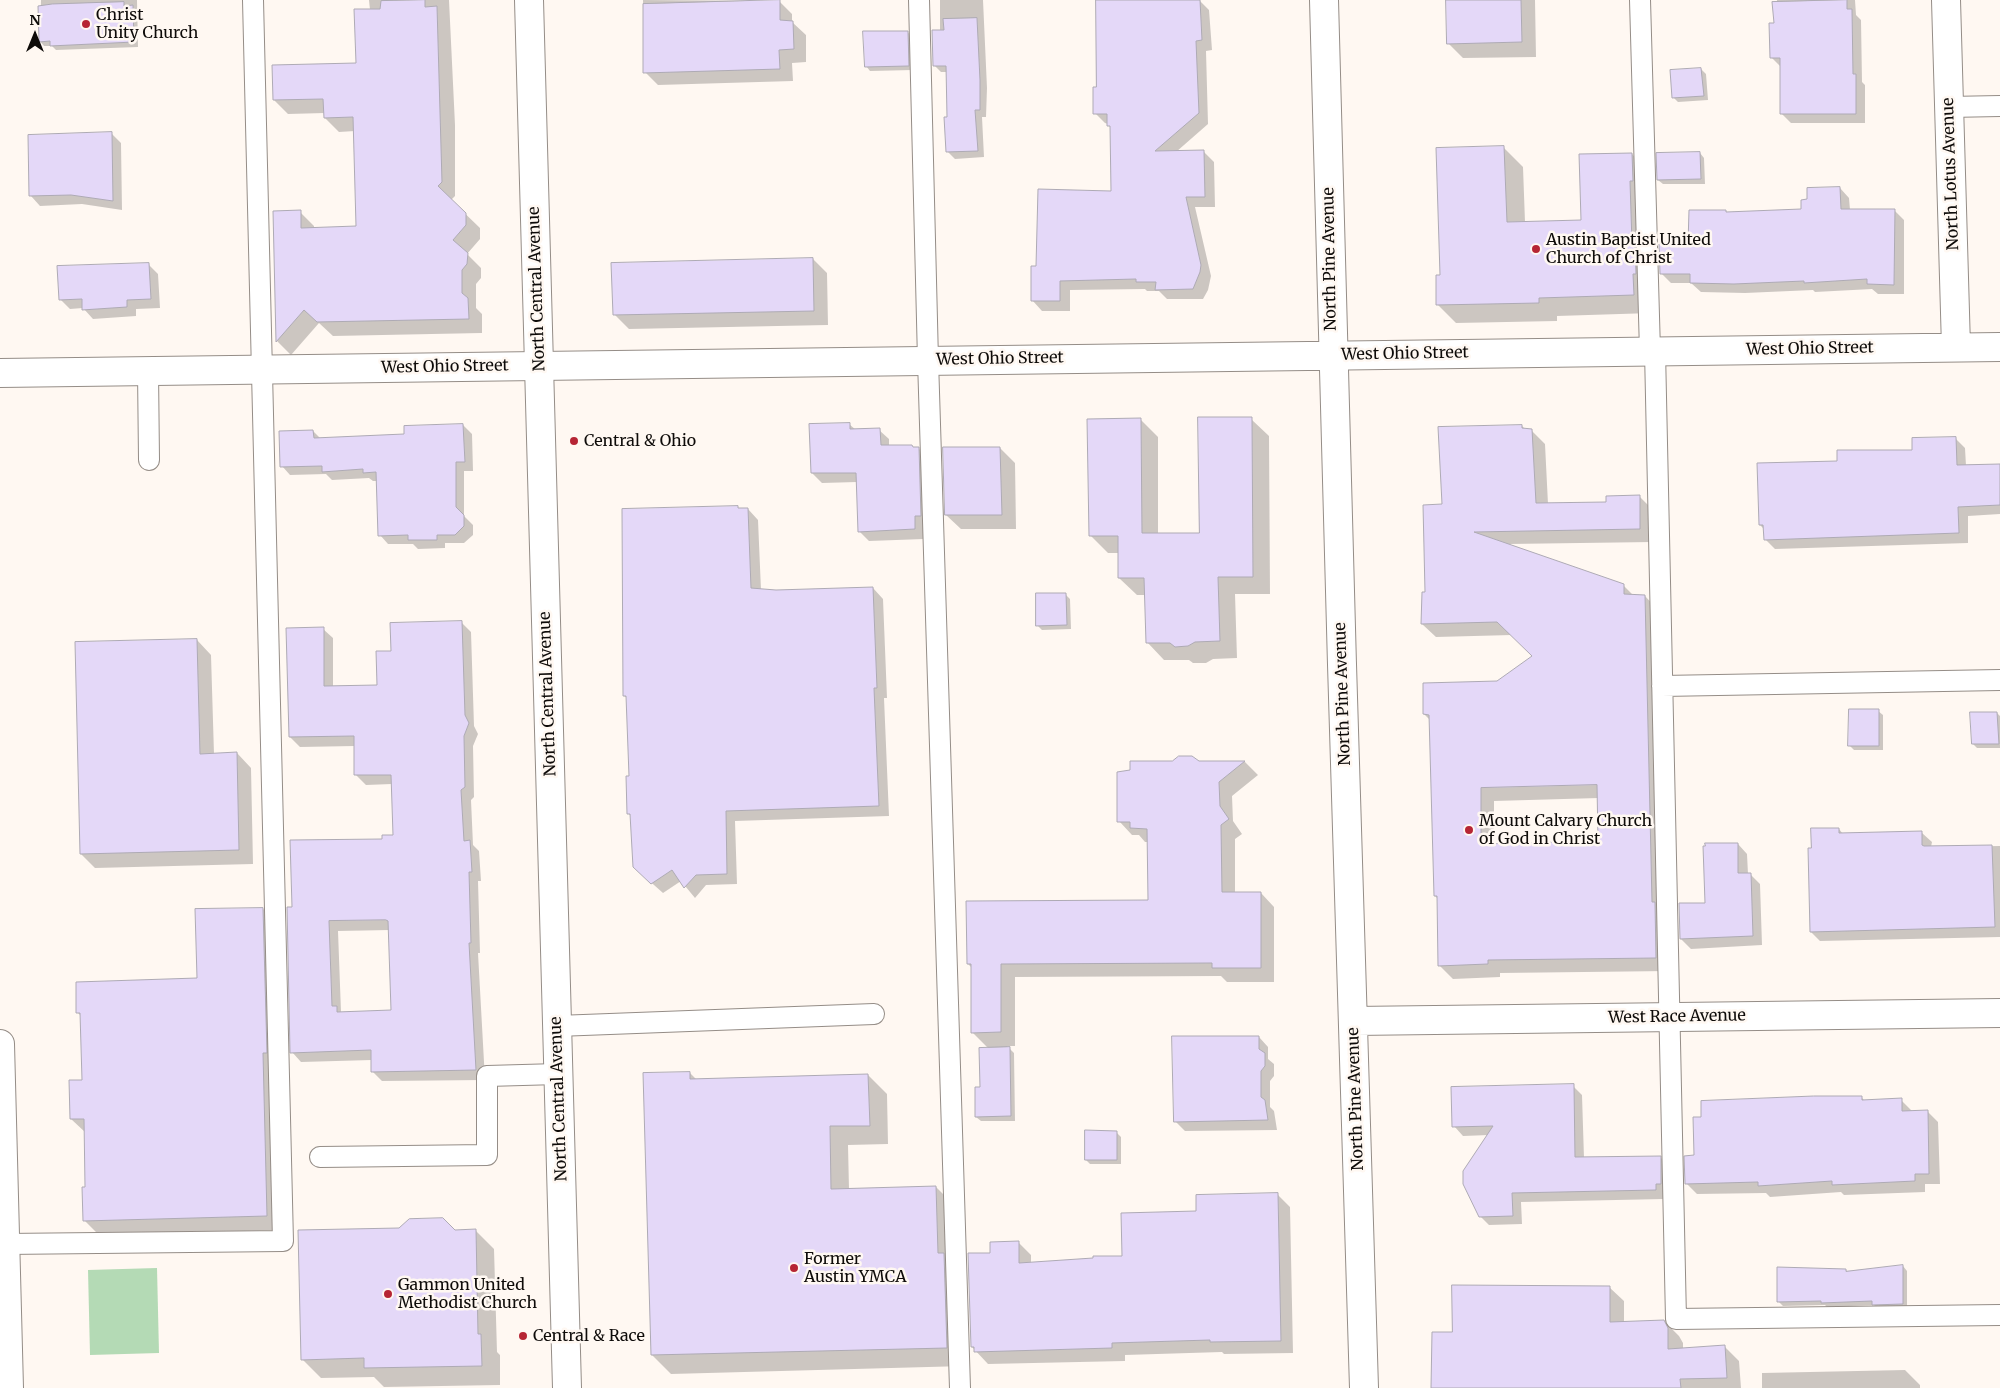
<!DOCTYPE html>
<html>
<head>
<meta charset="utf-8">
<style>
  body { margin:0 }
  #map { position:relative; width:2000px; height:1388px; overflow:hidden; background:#fff8f2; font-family:Merriweather,serif }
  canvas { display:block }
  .north { position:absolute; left:10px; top:10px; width:50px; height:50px; -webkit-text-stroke:4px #fff8f2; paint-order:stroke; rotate:0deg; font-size:14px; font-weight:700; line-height:20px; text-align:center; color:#0e0b09 }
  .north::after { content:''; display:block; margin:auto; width:18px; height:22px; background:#0e0b09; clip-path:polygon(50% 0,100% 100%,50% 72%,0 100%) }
</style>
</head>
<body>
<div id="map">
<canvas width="2000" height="1388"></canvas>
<div class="north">N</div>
</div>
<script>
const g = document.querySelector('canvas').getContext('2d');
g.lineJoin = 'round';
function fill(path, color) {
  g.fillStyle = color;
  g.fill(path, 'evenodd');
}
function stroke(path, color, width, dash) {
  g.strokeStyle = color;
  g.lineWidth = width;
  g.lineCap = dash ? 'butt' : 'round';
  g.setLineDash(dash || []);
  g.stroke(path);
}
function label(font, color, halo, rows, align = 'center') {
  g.font = font + ' Merriweather,serif';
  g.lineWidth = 5;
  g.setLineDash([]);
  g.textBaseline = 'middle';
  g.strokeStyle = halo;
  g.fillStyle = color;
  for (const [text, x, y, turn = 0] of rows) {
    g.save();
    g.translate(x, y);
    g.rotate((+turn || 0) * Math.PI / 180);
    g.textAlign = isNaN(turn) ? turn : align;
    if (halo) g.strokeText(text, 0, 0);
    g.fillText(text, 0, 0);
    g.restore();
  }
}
fill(new Path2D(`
  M157 1268 159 1353 90 1355 88 1270Z`), '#b4dab5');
fill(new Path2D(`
  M41 0H137L138 47 56 50 52 46H44L40 41Z
  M369 0H449L455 125V196L451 200 480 228V239L467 254 481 268V278L476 284V308L482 314V333L333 336 319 323 291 355 277 341 274 212H300L314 226V229L358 227 355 131 339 132 325 118V113L288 114 274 100 357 64 370 10Z
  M643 0 779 1 792 14V22L806 35V62L792 63 793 81 658 85 645 72Z
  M940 0H983L987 88 986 117H982L984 157 955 159 948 152V72H941L934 65 940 31Z
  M1098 0H1199L1209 10 1212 50 1206 51 1208 124 1176 152H1204L1214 162 1215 207H1195L1211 276 1208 290 1203 299H1167L1159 291H1147L1145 289 1070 290V311H1042L1032 300 1037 268 1112 192V129L1108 124 1105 123 1095 113 1098 89Z
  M1448 0H1535L1536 57 1463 58 1449 44Z
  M1777 0H1855L1856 15 1861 20 1862 82 1865 85V123H1791L1781 113V67L1772 58Z
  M907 32 912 36 913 70 870 71 866 66Z
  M1701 69 1706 74 1708 100 1678 102 1673 97Z
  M112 134 121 143 122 210 82 204 40 206 31 196Z
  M1504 148 1523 167 1525 222 1583 221 1632 154 1651 174 1652 313 1557 316V321L1456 323 1437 304 1441 276Z
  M1700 153 1704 158 1705 184H1663L1658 180Z
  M1840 188 1849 198 1850 210H1894L1904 220V294H1878L1872 289 1815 292 1813 290 1745 293 1701 292 1691 283H1671L1661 273 1726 211 1728 214 1803 211Z
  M813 259 827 273 828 325 629 329 614 314Z
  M149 265 158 274 160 308 136 309V316L93 319 83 308 70 309 60 299Z
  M1140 419 1158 437V534H1200L1251 419 1269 436 1270 594H1235L1237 658 1213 659 1206 663H1193L1189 660H1164L1147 642 1146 595H1137L1119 578V553H1108L1090 535Z
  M849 424 856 430H879L889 439V446L918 448 928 458 924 539 869 541 859 531 857 482 822 483 812 473Z
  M463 425 472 434 473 471H464V516L473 525V535L464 543H445V548L418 549 413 544H388L380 535 377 481H373L369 478 332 480 326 474 290 475 282 466 313 431 321 439 405 435Z
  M1522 426 1526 430H1531L1545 444 1548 504 1607 503 1639 496 1653 510V542L1508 544 1623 585 1634 596H1645L1658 610 1669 971 1500 973V977L1453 979 1439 965 1438 899 1435 896 1430 720 1424 714 1497 683 1534 656 1512 635 1436 637 1422 624 1426 594 1444 506ZM1599 798 1600 843 1494 845V801Z
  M1955 438 1965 448 1966 466 2000 465V514L1968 516V543L1775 549 1765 539V530L1760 525 1838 462 1914 451Z
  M1000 448 1015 463 1016 529H961L946 515Z
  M737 507 740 509H748L758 520 761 590 776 591 873 588 883 599 887 698H884L889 816 735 821 737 884 706 885 695 898 681 881 663 893 645 877 632 817 628 813 630 777 627 698 624 696Z
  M1065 594 1070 599 1071 629 1042 630 1037 625Z
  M461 622 471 632 474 726 478 734 473 746 474 797 471 800 473 845 479 851 481 881H478L480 953H478L485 1080 382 1081 372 1071V1060L301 1062 292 1052 293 908 383 840 394 836 392 784 366 785 356 775 355 746 300 747 290 737 323 629 333 638V687L378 686 393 652ZM390 930 392 1011 341 1012 338 931Z
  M197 640 211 655 214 754 237 753 251 768 253 864 95 868 81 854Z
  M1878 711 1883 715V750H1854L1850 746Z
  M1997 713 2000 716V748H1977L1973 744Z
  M1199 762H1245L1258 775 1232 796 1233 821 1242 834 1235 839V894L1261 893 1274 907V982H1227L1221 976 1015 977V1046H1007L1014 1053 1015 1121H981L976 1117 989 1049 973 1033 972 968 968 964 1149 902 1148 842H1145L1139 835H1132L1119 821Z
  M1839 829 1843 834 1922 833 1932 842 1931 847 2000 846V937L1820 941 1811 932 1812 849Z
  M1738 844 1747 854 1748 874H1750L1760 884 1762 945 1691 949 1681 939 1706 905Z
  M263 909 277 923 281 1230 99 1235 85 1221 86 1133 71 1119 83 1082 81 1016 77 1012 198 979Z
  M1259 1037 1268 1047V1059L1274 1064V1076L1270 1081V1107L1274 1111 1277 1130 1185 1131 1175 1121Z
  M690 1073 697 1080 868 1075 887 1094 888 1144 848 1145 849 1189 936 1187 955 1206 965 1366 671 1374 652 1355Z
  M1573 1086 1582 1095 1584 1158 1660 1157 1669 1166 1664 1199 1521 1202 1522 1224 1489 1225 1480 1216 1489 1135 1463 1136 1454 1126Z
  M1861 1097 1865 1101 1901 1100 1912 1111H1927L1938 1122 1940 1184H1925V1192L1844 1195 1841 1192 1770 1197 1766 1193 1697 1194 1686 1183 1695 1157Z
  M1116 1132 1121 1137V1164H1090L1086 1160Z
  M1278 1195 1290 1207 1293 1353 1224 1354 1222 1352 1125 1355V1361L988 1364 972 1347 992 1254 1018 1242 1031 1255V1263L1124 1258 1197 1212Z
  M475 1230 494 1249 497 1352 500 1355V1385L384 1387 374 1377 321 1378 302 1359 454 1231Z
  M1903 1266 1907 1271V1308L1878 1309 1874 1305 1827 1307 1825 1305 1783 1306 1778 1301 1846 1270 1848 1272Z
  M1609 1287 1624 1301V1322L1664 1321 1679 1336 1683 1343V1349L1724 1346 1739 1361 1741 1388H1432L1454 1333Z
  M1905 1370 1920 1385V1388H1762V1373Z`), '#0003');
const building = new Path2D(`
  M425 0V7L437 6 442 182 438 186 466 213V225L453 240 468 253 467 264 462 270V293L468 298 469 319 317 322 304 310 276 342 273 211 301 210V228L356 226 353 117 324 118 323 99 273 100 272 65 356 63 354 9H380L381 1Z
  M780 0V20L793 21 794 49 779 50 780 69 643 73V4Z
  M1096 0H1200L1202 40 1196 41 1199 113 1155 151 1204 150 1205 197H1186L1201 265 1200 272 1193 289 1155 290 1156 282H1136V279L1060 281V301H1031V266H1036L1038 189 1111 191 1110 126H1107V114H1093V87H1096Z
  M1446 0H1521L1522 42 1447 44Z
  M1847 0V9H1852L1853 74H1856V114H1780V58H1770L1769 23H1774L1772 2Z
  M124 2V6L133 5 134 42 50 46V41L39 42 38 6 52 4Z
  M977 18 980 80V110H975L978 151 946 152 944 117H947L946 66H933L932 30H944L943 19Z
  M863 31H908L909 66 865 67Z
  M1701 68 1704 96 1672 98 1670 70Z
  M112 132 113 201 71 195 29 196 28 135Z
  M1504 146 1507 222 1581 220 1579 154 1632 153 1633 181H1630L1632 244H1635L1636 274H1633L1634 295 1539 298V303L1436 305V275H1440L1436 148Z
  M1700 152 1701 179 1657 180 1656 153Z
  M1840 187 1841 209H1895L1894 285 1867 284V279L1804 283V281L1734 284 1690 283V274H1660L1659 244H1688L1689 210H1726V212L1801 209V200L1807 199V188Z
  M813 258 814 311 613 315 611 263Z
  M149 263 151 299 127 300V307L82 310V299L59 300 57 266Z
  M1198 417H1252L1253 577H1218L1220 641 1195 642 1188 646 1175 647 1170 643H1146L1144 578H1118V536H1089L1087 419 1141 418 1142 533H1199Z
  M850 423V429L880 428 881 445H912L913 447H919L921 516H915V529L858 532 856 473H811L809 424Z
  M463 424 465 462H456V507L464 515V526L455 535H437V540H408V535L378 536 376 472 363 473V469L322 472V466L280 467 279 431 313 430 314 438 404 434V426Z
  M1522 425V428L1532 429 1536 503 1606 502V496L1640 495V529L1474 532 1624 584V594L1645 595 1652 902H1655L1656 958 1488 960V964L1438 966 1437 896H1434L1429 715 1423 714V683L1497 681 1532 656 1497 622 1421 624 1422 592H1425L1423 505 1442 504 1438 427ZM1597 785 1598 841 1481 844V788Z
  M1956 437 1957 465 2000 464V505L1958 507 1959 533 1764 540 1763 525H1759L1757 463 1837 461V450H1912V438Z
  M943 447H1000L1002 515H945Z
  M738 506V508H748L751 588 776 590 873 587 877 688H874L879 806 726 811 727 874 696 875 684 888 672 870 651 884 633 867 630 814H627L626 776H629L626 696H623L622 509Z
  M1036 593H1066L1067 625 1036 626Z
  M462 621 465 715 469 723 464 736 465 787 461 790 464 841 470 840 472 872H469L471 943H469L476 1070 371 1072V1050L290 1053 287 907H292L290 840 382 839V835H393L391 775H354V736L289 737 286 628 324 627V686L377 685 376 651H391L390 623ZM386 920 388 921 391 1010 337 1012V1006H332L329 921Z
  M197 639 200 754 237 752 239 850 80 854 75 642Z
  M1849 709H1879V746H1848Z
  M1970 712H1997L1999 744H1972Z
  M1179 756H1192L1199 761H1245L1219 782 1220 806 1229 819 1221 825 1222 892H1261V968H1212V963L1001 964V1032L971 1033V964H967L966 901 1148 900 1147 829 1130 828V822H1117V772L1130 770V761H1172Z
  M1811 828H1839V833L1922 831V845L1924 846 1992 845 1995 927 1810 932 1808 848H1811Z
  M1705 843H1738V873H1751L1753 936 1680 939 1679 903H1705L1703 846H1705Z
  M263 908 267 1053H263L267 1216 83 1221 82 1187H85L84 1119H70L69 1080H82L80 1013H76V982L197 978 195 909Z
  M1172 1036H1259V1049L1265 1053V1066L1261 1071V1097L1265 1100 1268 1120 1174 1122Z
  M1010 1047 1011 1116 975 1117V1087H980L979 1048Z
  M690 1072V1079L868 1074 870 1126H830L831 1189 936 1186 938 1253H944L947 1348 651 1355 643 1073Z
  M1574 1084 1575 1157 1661 1156V1184H1656V1190L1512 1193 1513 1216 1479 1217 1463 1184V1171L1493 1126 1452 1127 1451 1087Z
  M1814 1096H1862V1100L1902 1098V1111L1928 1110 1929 1174H1915V1181L1832 1185V1181L1758 1186V1182L1685 1184 1684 1156 1694 1155 1693 1117H1701V1101Z
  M1085 1130 1117 1131V1160H1085Z
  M1278 1193 1281 1341 1210 1342V1340L1112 1343V1348L974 1352V1347H971L968 1253H990V1242L1019 1241V1263L1093 1258V1256H1122L1121 1213 1196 1211V1195Z
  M443 1218 455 1230 476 1229 478 1334H481L482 1366 364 1368V1358L301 1360 298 1230 399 1228 409 1219Z
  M1903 1265V1304L1872 1305V1301L1821 1303V1301L1777 1302V1267L1846 1269V1271Z
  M1452 1285 1610 1286V1322L1664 1320 1668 1328V1349L1725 1345 1727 1378 1680 1379 1681 1388H1431L1432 1332H1452Z`);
fill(building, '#e4d8f8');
stroke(building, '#aeaab4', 1);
const lane = new Path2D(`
  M919 0 928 360 960 1388
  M1640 0 1650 351
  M1949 107 2000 106
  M1655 351 1676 1319 2000 1315
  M148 371 149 460
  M1662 686 2000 680
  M557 1026 874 1014
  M320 1157 487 1155V1076L558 1074
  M5 1244 283 1241 253 0`);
const street = new Path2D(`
  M1324 0C1335 463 1350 925 1364 1388
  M1946 0 1956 347
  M0 373 2000 347
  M1354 1021 2000 1013
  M0 1044 9 1388`);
const secondary = new Path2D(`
  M529 0 567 1388`);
stroke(lane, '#958d87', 22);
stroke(street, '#958d87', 30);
stroke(secondary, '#958d87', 30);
stroke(lane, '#fff', 20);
stroke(street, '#fff', 28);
stroke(secondary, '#fff', 28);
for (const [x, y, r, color] of [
  [86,24,5,"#b62534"],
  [1536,249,5,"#b62534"],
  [574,441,5,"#b62534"],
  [1469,830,5,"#b62534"],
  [794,1268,5,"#b62534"],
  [388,1294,5,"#b62534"],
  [523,1336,5,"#b62534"]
]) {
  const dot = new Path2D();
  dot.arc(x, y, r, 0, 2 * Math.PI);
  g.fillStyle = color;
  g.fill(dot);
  stroke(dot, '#fff8f2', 2);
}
label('16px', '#0e0b09', '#fff8f2', [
  ["Christ",96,15],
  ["Unity Church",96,33],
  ["Austin Baptist United",1546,240],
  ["Church of Christ",1546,258],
  ["Central & Ohio",584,441],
  ["Mount Calvary Church",1479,821],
  ["of God in Christ",1479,839],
  ["Former",804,1259],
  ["Austin YMCA",804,1277],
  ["Gammon United",398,1285],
  ["Methodist Church",398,1303],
  ["Central & Race",533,1336]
], 'left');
label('16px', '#0e0b09', '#fff8f2', [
  ["North Lotus Avenue",1951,174,-92],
  ["North Pine Avenue",1330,259,-91],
  ["North Central Avenue",537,289,-92],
  ["West Ohio Street",1810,349,-1],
  ["West Ohio Street",1405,354,-1],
  ["West Ohio Street",1000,359,-1],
  ["West Ohio Street",445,367,-1],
  ["North Central Avenue",548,694,-92],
  ["North Pine Avenue",1343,694,-92],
  ["West Race Avenue",1677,1017,-1],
  ["North Central Avenue",559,1099,-92],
  ["North Pine Avenue",1356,1099,-92]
]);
</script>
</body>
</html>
